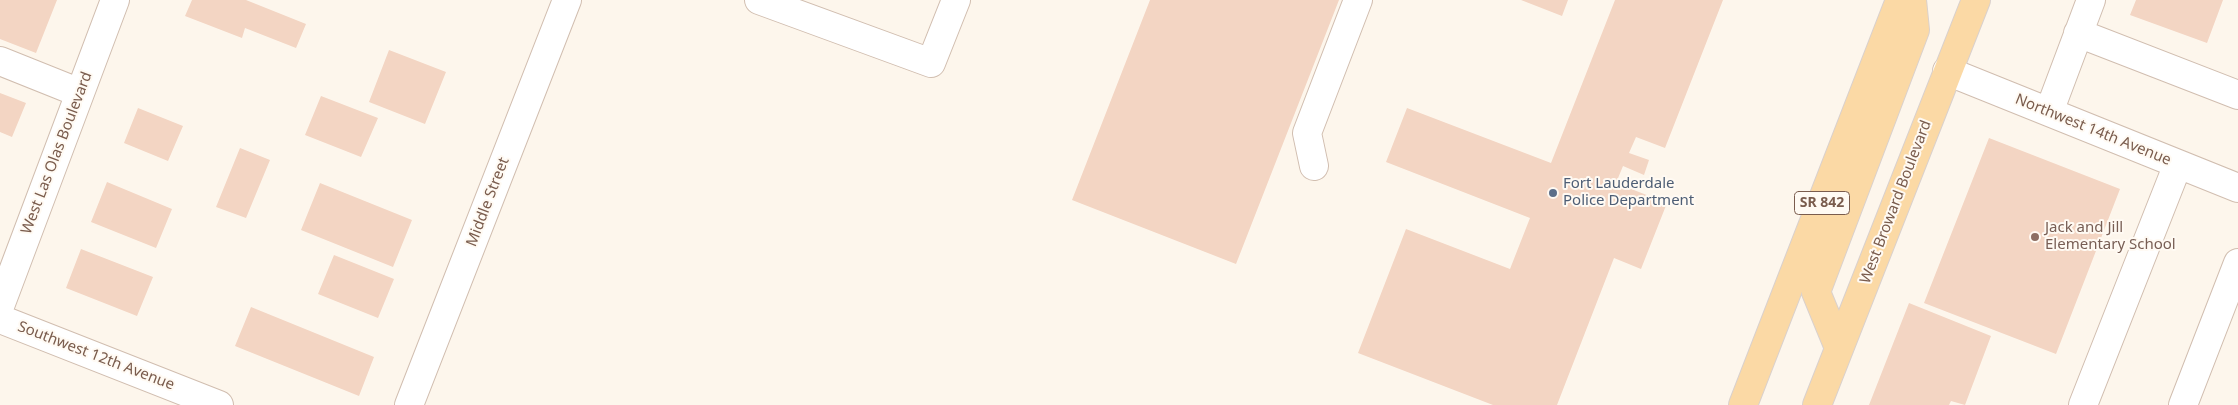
<!DOCTYPE html>
<html>
<head>
<meta charset="utf-8">
<style>
  body { margin:0 }
  canvas { display:block; background:#fdf6ec }
</style>
</head>
<body>
<canvas width="2238" height="405"></canvas>
<script>
const g = document.querySelector('canvas').getContext('2d');
g.lineJoin = 'round';
function fill(path, color) {
  g.fillStyle = color;
  g.fill(path, 'evenodd');
}
function stroke(path, color, width, dash) {
  g.strokeStyle = color;
  g.lineWidth = width;
  g.lineCap = dash ? 'butt' : 'round';
  g.setLineDash(dash || []);
  g.stroke(path);
}
function label(font, color, halo, rows, align = 'center') {
  g.font = font + ' "Noto Sans",sans-serif';
  g.lineWidth = 4;
  g.setLineDash([]);
  g.textBaseline = 'middle';
  g.strokeStyle = halo;
  g.fillStyle = color;
  for (const [text, x, y, turn = 0] of rows) {
    g.save();
    g.translate(x, y);
    g.rotate((+turn || 0) * Math.PI / 180);
    g.textAlign = isNaN(turn) ? turn : align;
    if (halo) g.strokeText(text, 0, 0);
    g.fillText(text, 0, 0);
    g.restore();
  }
}
fill(new Path2D(`
  M0 0H57L36 53 0 39Z
  M192 0H246L306 24 296 48 245 28 242 38 185 16Z
  M1150 0H1339L1236 264 1072 200Z
  M1521 0H1568L1562 16Z
  M1615 0H1723L1665 148 1636 137 1629 153 1649 160 1644 175 1623 166 1616 183 1667 203 1641 269 1614 258 1557 405H1493L1358 353 1406 229 1510 269 1530 218 1386 162 1407 108 1551 163Z
  M2136 0H2223L2207 43 2130 15Z
  M389 50 446 72 425 124 369 102Z
  M0 93 26 103 12 137 0 132Z
  M321 96 378 118 361 157 305 135Z
  M138 108 183 126 168 161 124 143Z
  M1989 138 2120 189 2056 354 1924 303Z
  M240 148 270 160 246 218 216 207Z
  M107 182 172 209 156 248 91 222Z
  M320 183 412 220 393 267 301 230Z
  M81 249 153 277 137 316 66 288Z
  M334 255 394 279 378 318 318 294Z
  M1909 303 1991 336 1965 405 1951 401 1949 405H1869Z
  M251 307 374 357 359 396 235 346Z`), '#f3d5c3');
const minor = new Path2D(`
  M759 0 931 63 956 0
  M2078 33 2238 95
  M0 61 80 93
  M1947 71 2238 188
  M2049 112 2091 0
  M1314 166 1307 133 1358 0
  M0 306 115 0
  M0 319 219 405
  M409 405 567 0
  M2083 405 2178 164
  M2183 405 2238 263`);
const major = new Path2D(`
  M1839 348 1816 292 1915 30 1912 0
  M1743 405 1900 0
  M1817 405 1976 0`);
stroke(minor, '#d1beb0', 30);
stroke(major, '#dad1cd', 30);
stroke(minor, '#fff', 28);
stroke(major, '#fbd9a5', 28);
for (const [x, y, r, color] of [
  [1553,193,5,"#5c6f8a"],
  [2035,237,5,"#8d6e63"]
]) {
  const dot = new Path2D();
  dot.arc(x, y, r, 0, 2 * Math.PI);
  g.fillStyle = color;
  g.fill(dot);
  stroke(dot, '#fffaf3', 2);
}
for (const [x, y, w] of [
  [1822,203,55]
]) {
  const box = new Path2D();
  box.roundRect(x - w / 2, y - 11.5, w, 23, 4);
  g.fillStyle = '#fffaf3';
  g.fill(box);
  stroke(box, '#7a5c4d', 1);
}
label('bold 14px', '#7a5c4d', null, [
  ["SR 842",1822,203]
]);
label('15px', '#7a5c4d', '#fffaf3', [
  ["Northwest 14th Avenue",2093,130,22],
  ["West Las Olas Boulevard",57,153,-69],
  ["Middle Street",488,202,-69],
  ["West Broward Boulevard",1896,202,-69],
  ["Southwest 12th Avenue",96,356,21]
]);
label('15px', '#4e5e75', '#fffaf3', [
  ["Fort Lauderdale",1563,184],
  ["Police Department",1563,201]
], 'left');
label('15px', '#785e54', '#fffaf3', [
  ["Jack and Jill",2045,228],
  ["Elementary School",2045,245]
], 'left');
</script>
</body>
</html>
